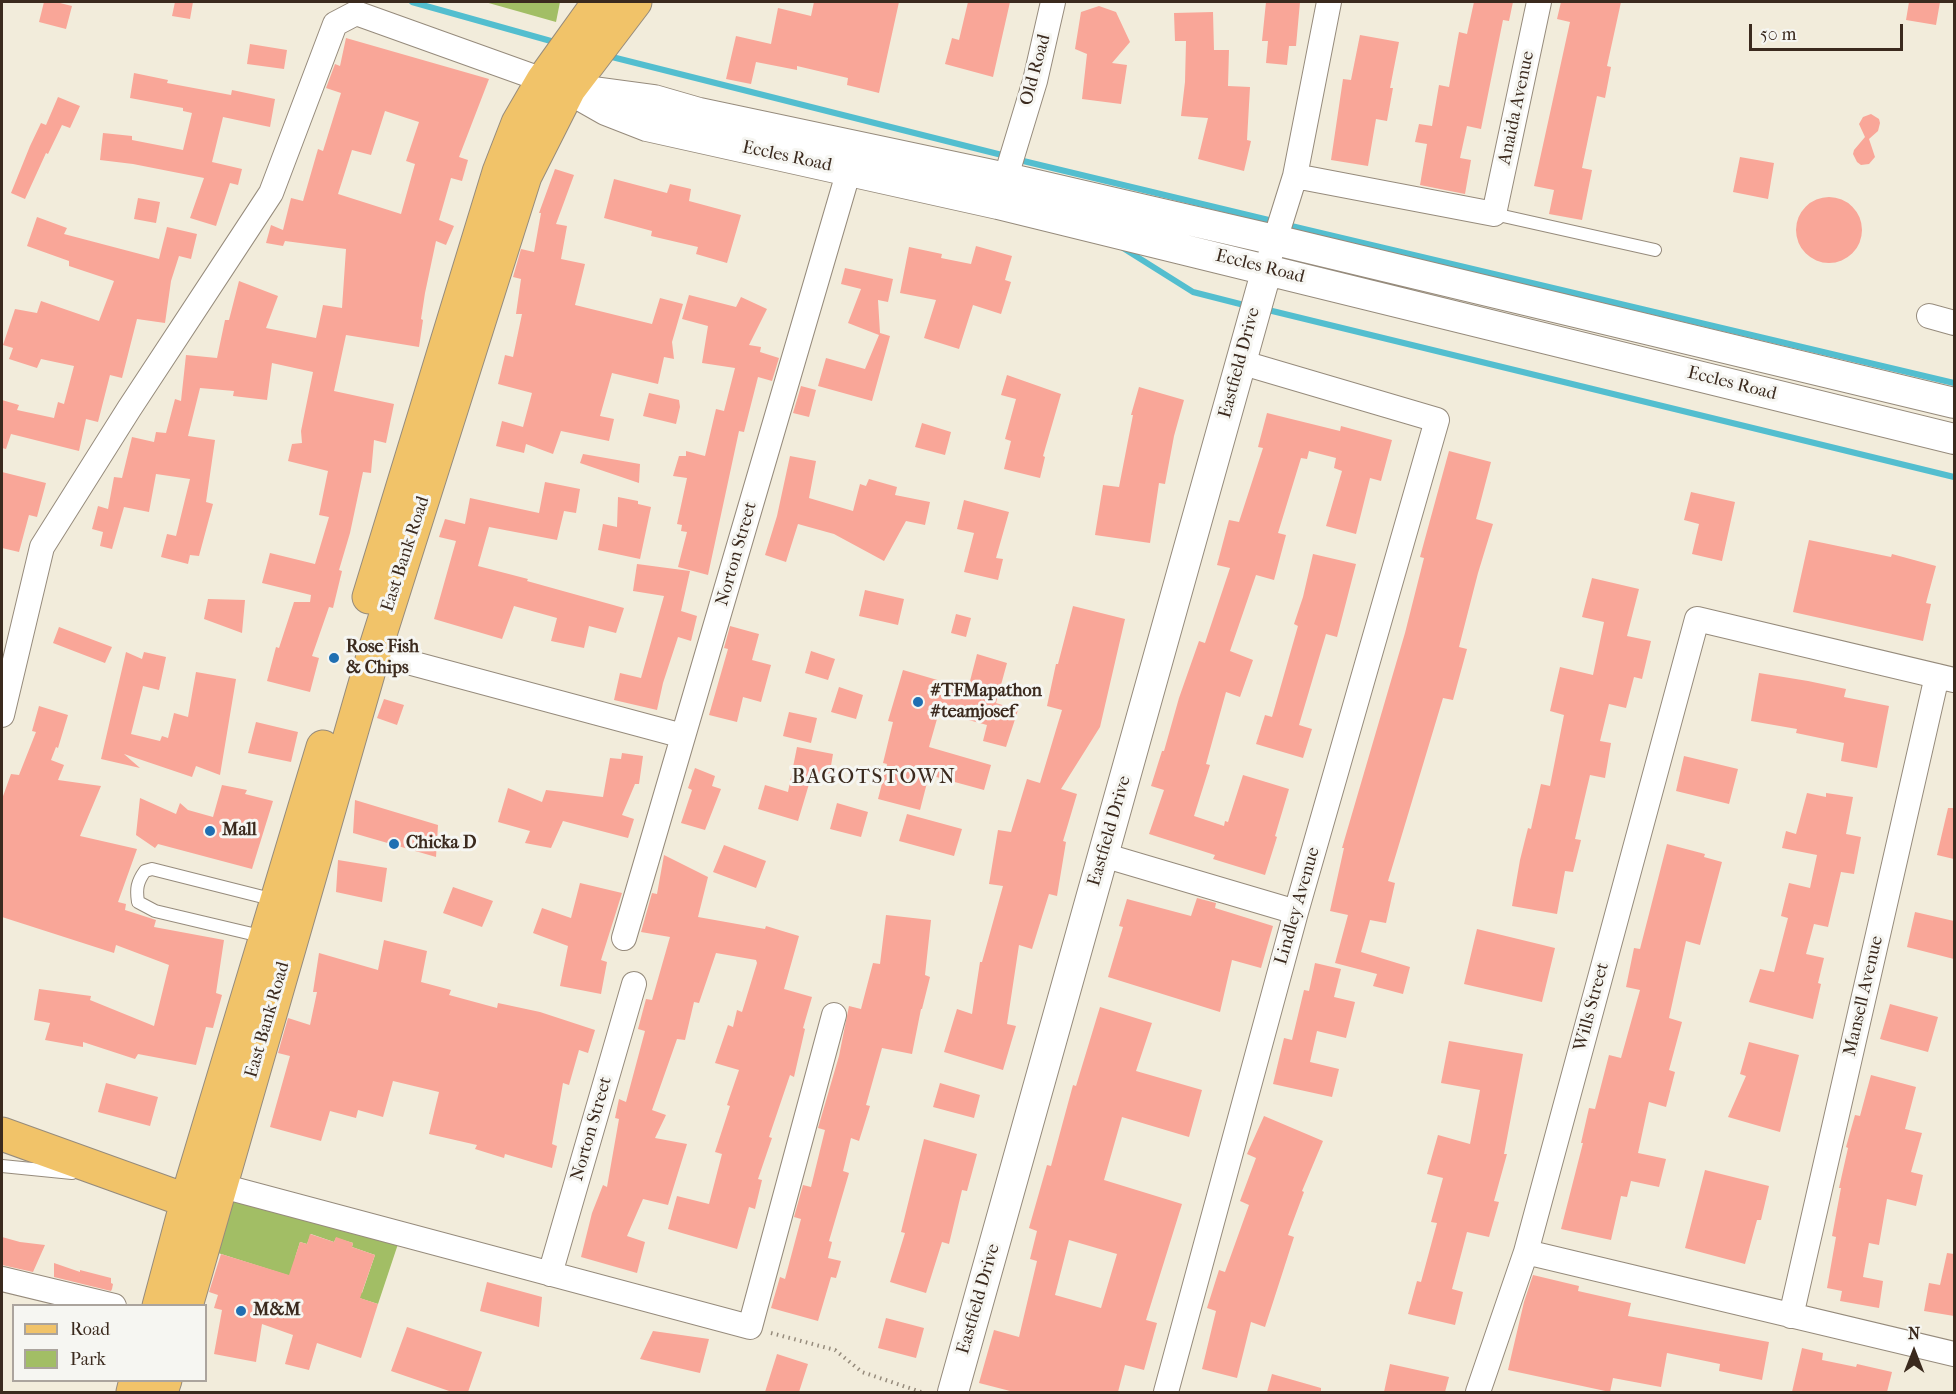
<!DOCTYPE html>
<html>
<head>
<meta charset="utf-8">
<style>
  body { margin:0 }
  #map { position:relative; width:1956px; height:1394px; overflow:hidden; background:#f2ecdb; font-family:"IM FELL French Canon",serif }
  canvas { display:block }
  .frame { position:absolute; inset:0; border:3px solid #3b2a1e; pointer-events:none }
  .legend { position:absolute; left:12px; top:1304px; width:195px; height:78px; box-sizing:border-box; background:#f6f6f2; border:2px solid #aba49d; margin:0; padding:8px 10px; list-style:none; font-size:18px; color:#3b2a1e }
  .legend li { display:flex; align-items:center; gap:12px; height:30px }
  .legend b { width:30px; border:2px solid #aba49d }
  .north { position:absolute; left:1884px; top:1322px; width:60px; height:60px; -webkit-text-stroke:4px #f6f6f2; paint-order:stroke; rotate:0deg; font-size:16px; font-weight:700; line-height:24px; text-align:center; color:#3b2a1e }
  .north::after { content:''; display:block; margin:auto; width:21px; height:27px; background:#3b2a1e; clip-path:polygon(50% 0,100% 100%,50% 72%,0 100%) }
  .scale { position:absolute; left:1749px; top:24px; width:154px; height:27px; box-sizing:border-box; border:3px solid #3b2a1e; border-top:0; padding-left:8px; font-size:18px; line-height:21px; white-space:nowrap; color:#3b2a1e; -webkit-text-stroke:4px #f6f6f2; paint-order:stroke }
</style>
</head>
<body>
<div id="map">
<canvas width="1956" height="1394"></canvas>
<div class="frame"></div>
<ul class="legend">
<li><b style="height:8px;background:#f1c369"></b>Road</li>
<li><b style="height:16px;background:#a2be65"></b>Park</li>
</ul>
<div class="north">N</div>
<div class="scale">50 m</div>
</div>
<script>
const g = document.querySelector('canvas').getContext('2d');
g.lineJoin = 'round';
function fill(path, color) {
  g.fillStyle = color;
  g.fill(path, 'evenodd');
}
function stroke(path, color, width, dash) {
  g.strokeStyle = color;
  g.lineWidth = width;
  g.lineCap = dash ? 'butt' : 'round';
  g.setLineDash(dash || []);
  g.stroke(path);
}
function label(font, color, halo, rows, align = 'center') {
  g.font = font + ' "IM FELL French Canon",serif';
  g.lineWidth = 6;
  g.setLineDash([]);
  g.textBaseline = 'middle';
  g.strokeStyle = halo;
  g.fillStyle = color;
  for (const [text, x, y, turn = 0] of rows) {
    g.save();
    g.translate(x, y);
    g.rotate((+turn || 0) * Math.PI / 180);
    g.textAlign = isNaN(turn) ? turn : align;
    if (halo) g.strokeText(text, 0, 0);
    g.fillText(text, 0, 0);
    g.restore();
  }
}
fill(new Path2D(`
  M485 2H560L556 22Z
  M235 1196 398 1244 378 1304 218 1253ZM311 1234 334 1242 336 1238 353 1243 352 1247 375 1255 362 1293 295 1258 300 1242 307 1244Z`), '#a2be65');
stroke(new Path2D(`
  M412 2 558 43
  M608 56 1006 156
  M1015 159 1277 222
  M1287 225 1954 383
  M1123 248 1193 292 1248 306
  M1264 309 1954 477`), '#53becf', 6);
fill(new Path2D(`
  M44 2H56L72 6 66 29 39 22Z
  M175 2H193L190 19 172 16Z
  M814 2H899L879 93 847 85 848 78 797 66V70L756 62 751 84 726 79 736 36 771 44 778 8 811 16Z
  M968 2H1010L993 77 945 64 952 38 959 40Z
  M1266 2H1300L1296 46H1289L1287 65 1266 63 1268 41H1262Z
  M1474 2H1513L1509 21 1503 20 1481 129 1467 126 1460 158 1471 160 1465 194 1420 185 1427 144 1415 142 1419 124 1432 126 1439 85 1449 87 1459 32 1467 34Z
  M1561 2H1621L1607 66 1611 67 1605 98 1597 96 1582 168 1592 170 1582 220 1549 214 1554 190 1534 186 1570 22 1557 19Z
  M1909 2H1940L1936 25 1906 20Z
  M1099 6 1116 12 1130 42 1112 63 1127 65 1121 104 1082 99 1087 54 1075 49 1081 12Z
  M1213 12 1214 50H1229L1228 86 1250 87 1247 140 1251 141 1244 171 1198 159 1208 118 1181 116 1185 82 1186 41H1175L1174 13Z
  M1360 35 1399 42 1390 88H1393L1387 121 1376 119 1368 166 1331 160 1343 79 1351 80Z
  M346 38 489 79 459 157 468 160 462 181 451 178 439 220 454 226 446 245 436 241 425 293 421 319 423 320 419 347 346 335 334 391 394 404 386 443 374 440 371 473 363 472 350 533 339 570 342 571 333 608 329 607 312 656 319 658 310 692 267 681 276 647 279 648 294 602H310L311 595 262 583 270 553 315 564 329 517 319 515 328 471 288 461 292 444 302 443 301 431 313 372 272 363 267 400 233 396 234 391 200 388 188 436 215 440 206 502 213 504 199 556 190 555 188 564 161 557 167 534 176 536 190 479 156 474 149 512 124 507 112 549 100 546 103 532 92 529 98 506 108 509 114 477 122 478 132 437 154 442 156 432 166 433 175 399 181 401 186 355 217 358 225 320H229L239 281 278 296 266 328 316 338 323 305 342 308 346 249 285 241 283 246 266 243 271 225 283 230 291 198 303 201 318 149 323 151 341 93 326 88 335 64 340 66ZM385 111 419 122 406 161 415 164 401 214 338 194 352 150 371 155Z
  M250 44 287 50 284 69 247 64Z
  M134 73 168 80 167 83 231 95 232 90 275 99 270 127 223 117 212 162 242 169 238 185 230 183 216 226 190 218 204 178 133 164 100 160 103 133 132 136V140L183 150 192 113 183 111V108L130 98Z
  M58 97 80 106 70 128 62 125 48 154 46 153 25 199 11 193 30 146 41 123 46 125Z
  M1871 114 1879 119 1880 123 1878 131 1869 139 1875 157 1869 164 1861 165 1857 162 1853 154 1854 150 1865 137 1859 124 1863 117Z
  M1740 157 1774 163 1768 199 1733 192Z
  M555 169 574 175 556 224 567 226 561 259 585 264 575 305 652 324 660 298 683 304 672 342 674 359 664 357 658 384 612 373 600 416 614 419 609 441 561 431 553 454 526 444 524 453 496 446 502 421 523 427 532 393 498 384 505 355 513 357 522 314H516L521 279 513 277 521 249 534 252 541 213H539Z
  M614 179 667 193 670 184 691 189 689 201 741 215 727 263 696 254 698 247 651 236 652 231 604 218Z
  M1796 230a33 33 0 1 1 66 0a33 33 0 1 1-66 0Z
  M138 198 160 202 156 223 134 219Z
  M37 217 67 228 64 234 159 259 167 227 197 234 191 259 179 256 171 281 165 323 137 319 122 378 110 375 98 422 86 419 79 451 11 434 6 449 2 448V400L19 405 17 410 54 418 58 402 64 404 74 366 41 359 37 368 9 359 13 348 3 345 15 309 37 313 41 301 99 321 114 281 69 266V261L27 246Z
  M976 246 1012 256 1005 280 1011 282 1001 314 973 305 959 349 924 338 936 300 900 293 909 247 942 254 941 258 971 264Z
  M845 268 893 279 888 302 878 300 880 333 890 336 872 401 818 386 826 358 865 369 879 335 848 323 861 289 841 284Z
  M689 295 736 307 741 297 767 309 749 345 761 347 760 352 779 358 772 381 758 377 744 432 739 431 708 575 678 567 687 532 681 531 682 525 677 524 687 478 673 476 679 456H686V451L705 456 716 409 724 411 735 368 702 363 708 326 682 319Z
  M1007 375 1061 394 1043 456 1045 457 1040 478 1004 469 1011 441 1005 439 1016 399 1001 395Z
  M801 386 816 390 809 417 793 413Z
  M1139 387 1184 400 1174 436 1165 484 1159 483 1150 543 1095 535 1103 485 1119 487 1133 415H1131Z
  M649 393 679 400 680 407 676 424 643 416Z
  M1267 413 1340 431 1341 426 1392 440 1381 481 1370 478 1356 534 1326 526 1342 471 1334 468 1336 458 1309 451 1307 459 1301 458 1278 533 1286 535 1274 580 1256 575 1230 651 1253 660 1240 697 1226 692 1206 764 1210 765 1194 816 1224 826 1225 821 1228 822 1243 775 1289 789 1275 836 1277 837 1265 875 1213 859 1215 855 1149 834 1164 790 1151 786 1162 751H1164L1179 698 1199 641 1205 643 1230 568 1217 565 1229 520 1239 522 1263 448 1258 447Z
  M922 423 951 432 945 455 915 447Z
  M1449 451 1491 462 1476 519 1493 524 1478 573 1459 647 1467 649 1453 700 1443 698 1388 881 1395 883 1386 923 1370 920 1361 952 1410 967 1403 994 1373 986 1377 974 1335 963 1348 915 1330 911 1344 848H1342L1405 633 1424 558 1420 557Z
  M583 454 640 464 639 483 580 463Z
  M790 456 816 461 809 498 853 511 860 484 866 486 869 479 897 487 895 495 930 502 925 525 906 521 884 561 834 534 798 524 786 562 765 555 777 516Z
  M2 472 46 483 37 517 29 515 19 552 2 548Z
  M545 482 580 489 576 513 564 511 557 540 489 527 478 566 528 579 527 581 624 608 616 633 589 626 584 648 551 641 557 618 514 606 502 639 434 619 456 541 439 537 445 519 465 524 470 498 539 513Z
  M1691 492 1735 502 1722 561 1692 554 1699 524 1684 520Z
  M618 497 638 501V504L651 507 640 559 598 550 603 524 617 527Z
  M964 500 1009 512 996 558 1003 559 998 580 964 572 974 533 957 529Z
  M1809 540 1891 557 1892 554 1936 566 1926 603 1931 604 1923 641 1793 612Z
  M1313 554 1356 564 1337 637 1326 634 1299 725 1312 729 1303 758 1256 744 1265 715 1272 717 1298 626 1294 624 1303 597Z
  M637 564 690 571 681 611 697 616 691 641 678 637 663 683 657 710 614 700 620 673 641 678 664 596 633 591Z
  M1592 578 1639 589 1627 636 1651 641 1642 679 1634 677 1626 708 1609 704 1600 741 1611 743 1605 778 1590 775 1575 839 1581 840 1573 872 1565 871 1557 914 1512 906 1520 860 1528 828 1531 829 1541 784 1550 786 1564 715 1550 711 1560 667 1593 675 1604 622 1582 617Z
  M865 590 904 599 898 625 859 616Z
  M208 599 245 600 242 633 204 619Z
  M1073 606 1125 619 1100 727 1061 789 1077 794 1063 841 1066 842 1057 896 1049 894 1032 949 1019 945 1007 1024 1016 1026 1003 1070 944 1052 957 1009 972 1014 980 962H982L1003 886 989 884 998 830 1011 832 1027 779 1040 783 1062 710 1047 706 1056 664H1058Z
  M956 614 971 618 966 637 951 633Z
  M730 626 759 634 752 660 771 665 761 702 743 697 737 722 709 715 728 649 724 648Z
  M59 627 112 647 105 663 53 643Z
  M811 651 835 659 828 680 805 673Z
  M126 652 142 659 144 652 166 657 159 690 143 686 131 734 160 741 162 736 168 738 174 713 188 717 196 672 236 679 220 775 196 766 192 777 124 754 140 768 101 759Z
  M977 654 1007 663 996 703 1018 710 1006 747 983 741 987 725 939 712 929 747 991 765 984 790 929 775 920 810 878 799 887 764 883 763 893 722 888 721 903 670 958 686 959 683 969 685Z
  M1759 673 1808 681 1846 689 1844 697 1889 706 1877 768 1841 761 1844 743 1796 733 1797 729 1751 721Z
  M839 687 863 695 856 719 831 712Z
  M384 699 404 705 397 725 377 718Z
  M39 706 68 715 58 748 56 747 51 760 64 765 58 780 101 786 80 836 137 849 118 902 126 904 125 910 156 920 154 927 224 940 216 993 222 995 213 1028 206 1027 196 1065 138 1054 135 1059 83 1042V1047L45 1040 50 1023 34 1020 39 989 91 996 90 1000 154 1026 169 965 116 945 114 953 2 917V799L11 774 19 775 36 732 32 731Z
  M789 712 817 718 811 743 783 736Z
  M256 722 298 732 291 762 248 753Z
  M797 747 833 754 829 777 812 774 798 821 758 809 765 785 788 792Z
  M622 753 643 756 639 784H635L622 815 634 819 628 838 563 821 551 848 525 843 530 831 498 822 508 788 542 802 546 790 603 797 610 758 621 759Z
  M1684 756 1738 769 1729 804 1676 791Z
  M695 768 715 776 712 786 721 789 705 830 681 823 692 790 688 788Z
  M222 785 247 790 245 794 273 801 252 869 158 844 155 848 136 835 140 798 176 814 180 803 188 810 213 817Z
  M1807 793 1826 797V793L1853 797 1846 834 1861 837 1854 874 1841 872 1828 927 1814 924 1806 954 1824 958 1818 983 1821 984 1813 1019 1749 1002 1760 969 1774 972 1788 918 1781 916 1789 883 1810 888 1817 855 1782 848 1786 831 1796 834Z
  M355 800 438 825 436 857 353 833Z
  M837 803 868 812 861 837 830 829Z
  M1948 808H1954V859L1937 855Z
  M907 814 962 829 954 856 899 841Z
  M1667 844 1705 854 1704 857 1722 862 1700 945 1686 941 1669 1018 1682 1022 1669 1070 1675 1072 1666 1107 1649 1102 1638 1153 1666 1159 1659 1187 1631 1181 1627 1197 1621 1196 1611 1240 1561 1229 1583 1143H1581L1589 1108 1595 1109 1609 1055 1621 1058 1640 990 1626 987 1634 948 1640 949Z
  M724 845 766 861 756 888 713 872Z
  M664 855 708 877 698 917 765 929 766 926 799 936 784 989 812 997 803 1028 805 1029 794 1077 790 1075 769 1137 772 1138 758 1179 762 1180 755 1209 749 1207 737 1249 668 1229 677 1196 709 1204 722 1154 715 1152 730 1106 727 1105 739 1070 715 1063 728 1025 733 1027 737 1010 742 1012 757 963 756 960 716 953 699 1003 694 1002 685 1040 677 1039 652 1110 666 1115 655 1138 687 1144 668 1205 643 1199 627 1236 645 1242 637 1273 581 1257 592 1213 603 1185 607 1187 619 1119 615 1118 619 1099 626 1102 645 1031 638 1029 646 999 652 1000 670 937 641 932 652 893 657 894Z
  M338 860 387 868 382 902 336 892Z
  M580 883 622 893 601 960 607 962 601 994 560 986 568 946 533 933 542 908 571 918Z
  M453 887 493 901 482 927 443 913Z
  M1197 898 1216 903 1215 908 1273 926 1261 968 1232 960 1220 1012 1108 977 1123 927 1119 926 1127 899 1191 916Z
  M1915 912 1954 921V959L1907 947Z
  M886 915 931 920 925 975 930 977 922 1009H921L912 1054 882 1048 866 1105 870 1106 859 1141 851 1138 843 1171 849 1173 829 1241 832 1242 828 1258 841 1261 836 1278 831 1277 818 1321 771 1308 780 1277 785 1279 801 1219 794 1217 803 1185 811 1187 825 1130 818 1128 839 1056 849 1006 861 1009 873 963 880 964Z
  M1477 929 1555 948 1542 1002 1464 984Z
  M384 940 427 951 421 982 451 990 449 995 497 1008 498 1003 540 1012 595 1030 588 1053 579 1050 569 1085 563 1083 552 1144 557 1146 552 1168 505 1154 504 1158 475 1149 477 1145 429 1134 439 1092 393 1081 383 1117 358 1110 356 1118 330 1111 321 1141 270 1127 290 1056 278 1053 288 1018 310 1025 317 992H313L319 953 378 970Z
  M1315 963 1341 969 1334 997 1355 1002 1346 1038 1317 1031 1310 1062 1339 1069 1332 1097 1273 1084 1284 1038 1292 1040 1304 990 1309 991Z
  M1890 1004 1938 1017 1928 1052 1880 1039Z
  M1100 1007 1152 1023 1136 1071 1202 1090 1189 1137 1122 1117 1104 1180 1182 1204 1146 1320 1157 1323 1144 1370 1125 1365 1118 1392H1014L979 1383 994 1330 1019 1337 1037 1261 1030 1259 1037 1231 1029 1228 1047 1165 1051 1166 1073 1085 1076 1086ZM1069 1240 1117 1254 1101 1308 1055 1295Z
  M1449 1041 1523 1054 1504 1154H1507L1494 1201 1499 1202 1489 1237 1467 1232 1452 1289 1463 1292 1455 1325 1408 1314 1417 1281 1421 1282 1437 1223 1431 1222 1443 1178 1427 1174 1438 1135 1470 1144 1480 1090 1441 1083Z
  M1749 1042 1799 1055 1780 1132 1728 1117 1746 1076 1740 1074Z
  M1871 1075 1916 1087 1905 1129 1922 1133 1911 1172 1923 1175 1916 1206 1887 1199 1879 1245 1869 1243 1863 1277 1883 1281 1879 1308 1840 1301 1842 1291 1827 1288 1836 1237 1832 1236 1841 1188H1839L1848 1148 1846 1147 1855 1115 1860 1116Z
  M106 1083 158 1097 150 1126 98 1112Z
  M940 1083 980 1095 974 1118 933 1107Z
  M1264 1116 1323 1141 1302 1191 1304 1192 1288 1235 1294 1237 1265 1327 1251 1322 1237 1378 1202 1369 1216 1311 1207 1308 1219 1270 1225 1272 1249 1205 1240 1201 1256 1158 1247 1154Z
  M924 1139 977 1154 967 1191 962 1190 949 1244 942 1242 926 1293 890 1282 905 1233 901 1232Z
  M1705 1170 1769 1186 1761 1220H1757L1745 1264 1685 1248Z
  M310 1234 334 1242 336 1237 353 1243 352 1247 375 1255 360 1298 378 1304 361 1358 317 1343 309 1370 285 1364 293 1335 262 1324 256 1362 214 1354 222 1310 214 1308 218 1295 209 1292 221 1254 289 1275 300 1242 307 1244Z
  M2 1237 20 1242 45 1245 33 1272 2 1265Z
  M1947 1253 1954 1254V1316L1924 1311 1929 1283 1940 1285Z
  M54 1263 80 1272V1270L111 1278V1283L113 1284 112 1289 111 1291 54 1277Z
  M1533 1275 1579 1286 1578 1291 1631 1303 1628 1316 1769 1342 1762 1380 1719 1371 1720 1364 1667 1353 1661 1387 1613 1378 1610 1392 1508 1370 1524 1302Z
  M487 1282 542 1297 539 1327 480 1311Z
  M886 1318 924 1328 916 1358 878 1348Z
  M407 1327 482 1352 468 1392H452L391 1371Z
  M653 1331 709 1339 700 1373 640 1359Z
  M1802 1348 1823 1353 1822 1360 1856 1367 1857 1364 1892 1372 1887 1392H1792Z
  M777 1354 808 1364 799 1392H765Z
  M1390 1364 1449 1377 1445 1392H1384Z
  M1272 1374 1321 1388V1392H1267Z`), '#f9a698');
const service = new Path2D(`
  M1494 214 1655 250
  M265 937 155 911 138 902C136 889 137 882 145 871L152 869 275 900
  M2 1166 72 1173`);
const minor = new Path2D(`
  M1295 176 1494 214 1539 2
  M1001 193 1035 81 1053 2
  M1270 256 1295 176 1329 2
  M1929 316 1954 323
  M374 653 683 736
  M2 715 42 547 129 409 271 193 335 24 356 13 543 80
  M1103 855 1296 912
  M624 938 849 170
  M207 1182 750 1327 834 1015
  M1526 1252 1954 1354
  M550 1274 634 984
  M2 1279 114 1306
  M1791 1316 1937 676
  M1166 1392 1296 912 1437 420 1240 362
  M1478 1392 1526 1252 1697 619 1954 680`);
const tertiary = new Path2D(`
  M546 81 569 89 606 110 647 126 998 204 1954 439
  M587 91 654 100 699 113 1006 178 1275 240 1954 403
  M953 1392 1267 269`);
const primary = new Path2D(`
  M369 597 499 172 518 123 543 80 599 2
  M2 1134 188 1201 209 1207
  M159 1306 193 1179 323 747
  M186 1306 374 653 525 176 569 89 635 2
  M133 1392 136 1380
  M161 1392 165 1380`);
stroke(service, '#968b7c', 14);
stroke(minor, '#968b7c', 26);
stroke(tertiary, '#968b7c', 32);
stroke(primary, '#968b7c', 35);
stroke(new Path2D(`
  M771 1333 835 1350 862 1372 921 1392`), '#968b7c', 4, [1.5, 4.5]);
stroke(service, '#fff', 12);
stroke(minor, '#fff', 24);
stroke(tertiary, '#fff', 30);
stroke(primary, '#f1c369', 33);
for (const [x, y, r, color] of [
  [334,658,6,"#1f6fb2"],
  [918,702,6,"#1f6fb2"],
  [210,831,6,"#1f6fb2"],
  [394,844,6,"#1f6fb2"],
  [241,1311,6,"#1f6fb2"]
]) {
  const dot = new Path2D();
  dot.arc(x, y, r, 0, 2 * Math.PI);
  g.fillStyle = color;
  g.fill(dot);
  stroke(dot, '#f6f6f2', 2);
}
label('18px', '#3b2a1e', '#f6f6f2', [
  ["Old Road",1036,70,-75],
  ["Anaida Avenue",1517,108,-78],
  ["Eccles Road",787,157,12],
  ["Eccles Road",1260,267,14],
  ["Eastfield Drive",1240,363,-75],
  ["Eccles Road",1732,384,14],
  ["East Bank Road",406,554,-72],
  ["Norton Street",737,554,-74],
  ["Eastfield Drive",1110,831,-74],
  ["Lindley Avenue",1298,906,-74],
  ["Mansell Avenue",1864,996,-77],
  ["Wills Street",1592,1007,-75],
  ["East Bank Road",268,1020,-74],
  ["Norton Street",592,1129,-74],
  ["Eastfield Drive",979,1299,-74]
]);
label('bold 18px', '#3b2a1e', '#f6f6f2', [
  ["Rose Fish",346,648],
  ["& Chips",346,669],
  ["#TFMapathon",930,692],
  ["#teamjosef",930,713],
  ["Mall",222,831],
  ["Chicka D",406,844],
  ["M&M",253,1311]
], 'left');
g.letterSpacing = '1.5px';
label('21px', '#3b2a1e', '#f6f6f2', [
  ["BAGOTSTOWN",874,778]
]);
g.letterSpacing = '0px';
</script>
</body>
</html>
